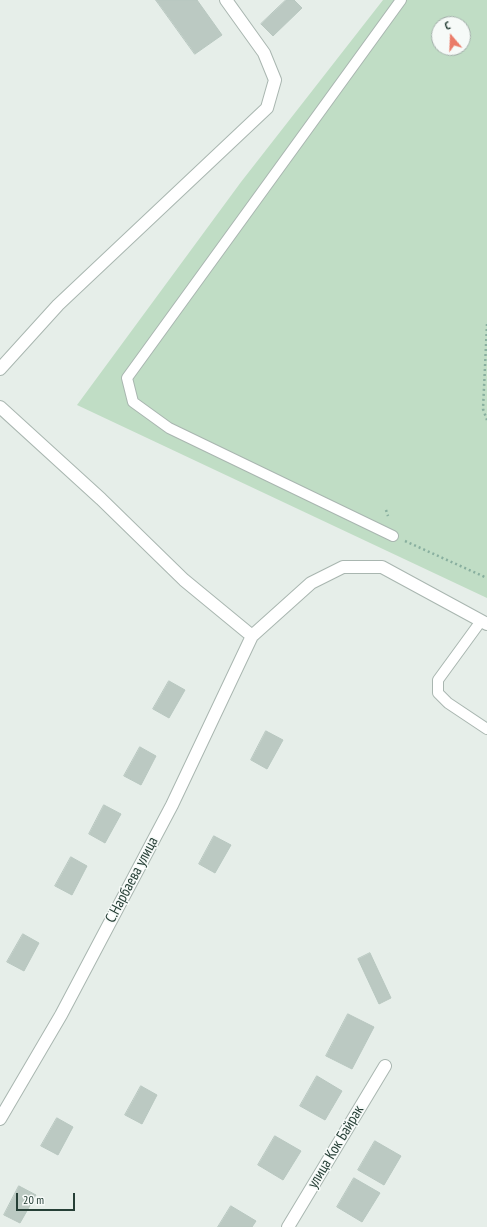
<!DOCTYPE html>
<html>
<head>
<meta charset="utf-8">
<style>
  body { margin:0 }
  #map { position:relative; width:487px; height:1227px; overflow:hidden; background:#e6eee9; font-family:"PT Sans Narrow",sans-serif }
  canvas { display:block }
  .north { position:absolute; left:431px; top:16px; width:40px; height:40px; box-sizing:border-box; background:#f6faf8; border:1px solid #a3afaa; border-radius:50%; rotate:341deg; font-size:11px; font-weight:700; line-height:16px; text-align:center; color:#263f36 }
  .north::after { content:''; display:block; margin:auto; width:14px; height:18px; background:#ea7b68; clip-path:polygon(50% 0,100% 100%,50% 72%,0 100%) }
  .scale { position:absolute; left:16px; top:1193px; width:59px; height:18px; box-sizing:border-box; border:2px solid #263f36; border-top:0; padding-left:5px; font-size:12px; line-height:14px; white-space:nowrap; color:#263f36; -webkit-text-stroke:3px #f6faf8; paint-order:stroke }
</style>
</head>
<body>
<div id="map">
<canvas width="487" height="1227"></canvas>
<div class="north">С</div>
<div class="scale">20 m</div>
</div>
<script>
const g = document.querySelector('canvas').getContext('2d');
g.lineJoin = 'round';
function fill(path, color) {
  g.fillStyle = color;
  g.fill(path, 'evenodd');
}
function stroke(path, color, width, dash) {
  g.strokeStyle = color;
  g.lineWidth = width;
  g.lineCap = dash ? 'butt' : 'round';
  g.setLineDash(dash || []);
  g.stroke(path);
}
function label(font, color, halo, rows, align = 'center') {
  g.font = font + ' "PT Sans Narrow",sans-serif';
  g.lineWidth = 3;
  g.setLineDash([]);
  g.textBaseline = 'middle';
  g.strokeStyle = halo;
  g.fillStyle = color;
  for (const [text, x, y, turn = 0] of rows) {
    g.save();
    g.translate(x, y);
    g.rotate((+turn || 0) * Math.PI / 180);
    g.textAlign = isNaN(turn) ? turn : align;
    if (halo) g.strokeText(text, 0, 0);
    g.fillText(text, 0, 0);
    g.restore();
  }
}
fill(new Path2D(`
  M383 0H487V598L77 405 241 182ZM439 24H463V48H439Z`), '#c0ddc5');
const building = new Path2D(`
  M156 0H197L222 35 195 54Z
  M286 0H294L302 8 273 36 261 24Z
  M169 681 185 690 169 718 153 709Z
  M266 731 283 740 267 769 251 760Z
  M140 747 156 756 141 785 124 776Z
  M104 805 121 814 105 843 89 834Z
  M214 836 231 845 215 873 199 864Z
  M71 857 87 866 72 895 55 886Z
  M23 934 39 943 24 971 7 962Z
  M370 953 391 998 379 1004 358 959Z
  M348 1014 374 1027 352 1069 326 1056Z
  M317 1076 342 1091 325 1120 300 1106Z
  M141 1086 157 1095 142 1124 125 1115Z
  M57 1118 73 1127 58 1155 41 1146Z
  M275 1136 301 1151 283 1180 258 1165Z
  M375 1141 401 1156 384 1185 358 1170Z
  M354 1178 380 1193 362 1222 337 1207Z
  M19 1186 36 1195 20 1223 4 1215Z
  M231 1206 256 1221 252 1227H218Z`);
fill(building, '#bbc9c2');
stroke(building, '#b8c7c0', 1);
const lane = new Path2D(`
  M393 536 169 428 133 402 127 378 401 0
  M481 621 438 680V693L448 703 487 729`);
const street = new Path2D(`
  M0 369 58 305 267 108 275 80 264 53 226 0
  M0 407 101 499 184 580 252 636 311 583 343 567H382L487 624
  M0 1119 61 1015 172 805 252 636
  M288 1227 385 1066`);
stroke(lane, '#a9b6b0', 12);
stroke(street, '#a9b6b0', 14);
stroke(new Path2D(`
  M487 324 483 409 487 420
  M386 510 388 516
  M405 541 487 578`), '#88af9f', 2.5, [2, 3]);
stroke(lane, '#fff', 10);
stroke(street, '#fff', 12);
label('15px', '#263f36', '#f6faf8', [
  ["С.Нарбаева улица",132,880,-62],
  ["улица Кок Байрак",336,1147,-59]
]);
</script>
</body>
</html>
